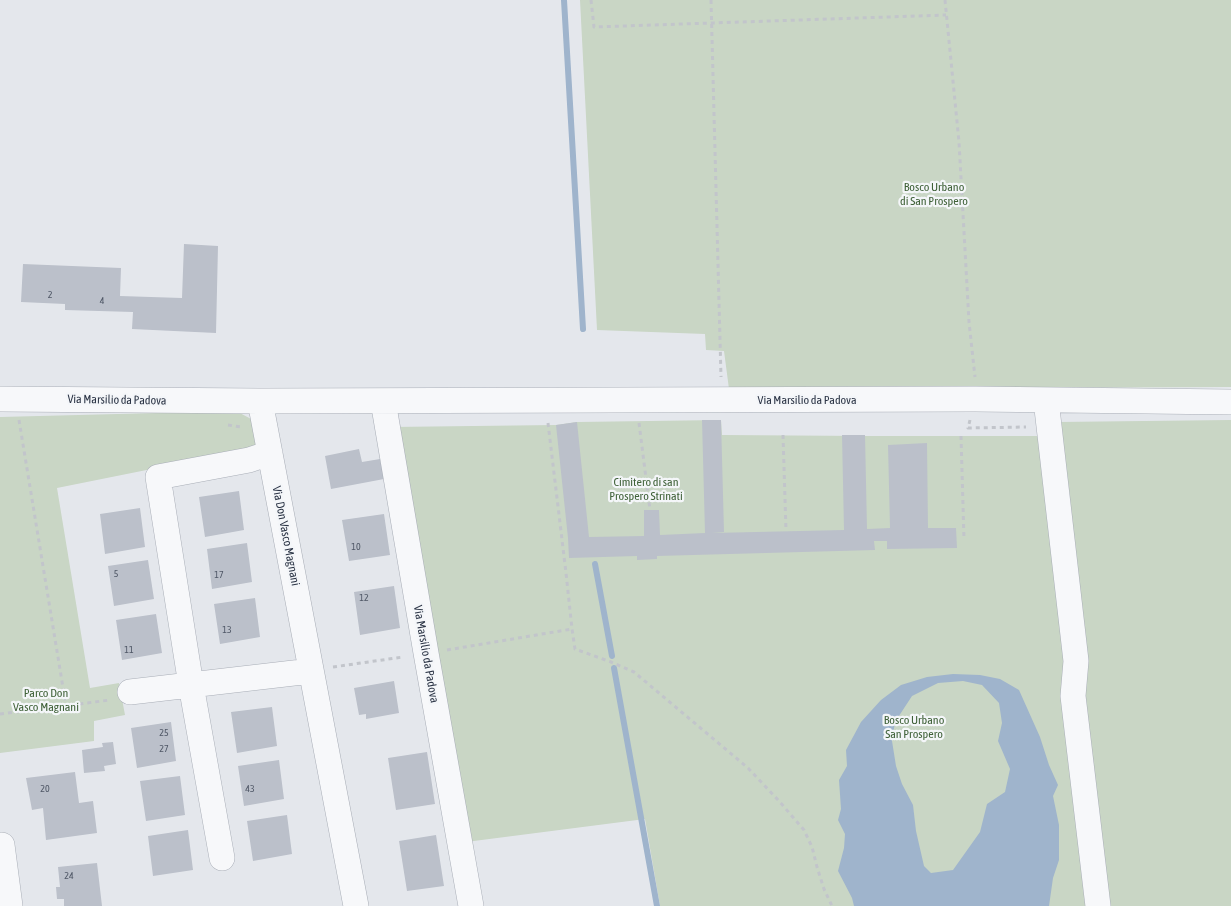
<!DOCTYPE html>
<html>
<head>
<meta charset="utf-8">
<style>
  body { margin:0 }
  canvas { display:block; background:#e4e7ec }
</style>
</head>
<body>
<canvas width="1231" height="906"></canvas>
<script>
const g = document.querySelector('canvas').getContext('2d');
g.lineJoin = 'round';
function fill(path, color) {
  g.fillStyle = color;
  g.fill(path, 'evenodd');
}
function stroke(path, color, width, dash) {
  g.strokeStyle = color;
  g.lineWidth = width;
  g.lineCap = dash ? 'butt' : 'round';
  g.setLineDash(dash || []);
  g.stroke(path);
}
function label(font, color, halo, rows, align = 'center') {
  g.font = font + ' "Asap Condensed",sans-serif';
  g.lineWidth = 4.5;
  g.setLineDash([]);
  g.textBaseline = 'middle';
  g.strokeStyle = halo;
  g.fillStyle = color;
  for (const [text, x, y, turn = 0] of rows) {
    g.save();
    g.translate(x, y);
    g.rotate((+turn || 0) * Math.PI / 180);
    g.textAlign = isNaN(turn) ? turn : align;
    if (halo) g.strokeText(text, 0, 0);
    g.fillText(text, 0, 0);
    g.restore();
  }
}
fill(new Path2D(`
  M580 0H1231V387L729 389 724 351 706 350 705 334 597 330Z
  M236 411 253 420 261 447 57 488 90 688 119 683 125 715 94 721V741L0 753V417Z
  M721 420 722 435 865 436H1040L1057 422 1231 420V906H660L645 819 466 842 391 427 556 425 577 422Z`), '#c9d6c5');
fill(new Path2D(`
  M953 674 980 675 1000 679 1019 690 1040 737 1049 765 1058 785 1053 796 1059 825V860L1053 878 1049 906H854L852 898 838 871 844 848 845 834 838 820 841 809 839 780 847 766 846 750 861 722 881 700 901 685 927 677ZM963 681 982 685 999 703 1002 723 998 741 1010 769 1005 792 987 804 980 832 953 870 931 873 924 866 916 831 913 805 902 784 896 766 892 741 895 722 912 696 938 683Z`), '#9fb4cc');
stroke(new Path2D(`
  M564 0 583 329
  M595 564 612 656
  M614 668 657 906`), '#9fb4cc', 6);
fill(new Path2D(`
  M184 244 218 246 216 333 132 329 133 312 65 310V304L21 302 23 264 121 268 120 296 182 298Z
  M702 420H721L724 532 712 533 844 530 842 435H865L867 529 890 528 888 445 927 443 928 528H956L957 548 887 549V541H874L875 550 657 556V559L637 560V556L569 558 568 538 556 425 577 422 589 537 644 536V510H659L660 535 705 533Z
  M359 449 362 462 380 459 384 479 331 489 325 456Z
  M239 491 244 530 205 537 199 497Z
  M140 508 145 547 105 554 100 514Z
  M384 514 390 555 349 561 342 520Z
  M247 543 252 582 212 589 207 549Z
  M148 560 154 599 114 606 108 566Z
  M394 586 400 628 360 635 354 592Z
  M255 598 260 637 220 644 214 604Z
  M156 614 162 653 122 660 116 620Z
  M394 681 399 713 366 719V714L359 715 354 688Z
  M272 707 277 746 237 753 231 712Z
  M171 722 176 761 137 768 131 728Z
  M113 742 116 764 104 766 105 771 84 773 82 750 103 747 102 743Z
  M427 752 435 804 396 810 388 758Z
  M279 760 284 799 244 806 238 766Z
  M75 772 79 803 93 801 97 833 46 840 43 808 32 810 26 778Z
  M180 776 185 815 146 821 140 781Z
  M287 815 292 854 253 861 247 821Z
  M188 830 193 870 153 876 148 836Z
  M436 835 444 886 407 891 399 841Z
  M97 863 102 906H64V899H57L56 887H60L58 867Z`), '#bbc0ca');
const minor = new Path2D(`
  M0 399 260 401 975 399 1231 402
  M1046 400 1076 661 1073 696 1098 906
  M260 401 356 906
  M383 401 426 653 471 906
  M130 692 311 671
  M2 845 10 906
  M222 858 191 685 158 477 249 460 270 453`);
stroke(minor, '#a9aeb7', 26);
stroke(new Path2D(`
  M591 0 594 27 946 15
  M711 0 721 377
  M945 0 959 142 969 322 975 377
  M19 420 66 706
  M970 420 968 428 1026 427
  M548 423 566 573 572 629 575 649 611 662 634 672 748 768 779 801 804 830 812 847 817 867 824 889 832 906
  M639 423 650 510
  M228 425 241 427
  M783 435 786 531
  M961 436 964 540
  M447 650 572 629
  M333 667 403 657
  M0 714 110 700`), '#c2c5cb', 3, [4, 4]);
stroke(minor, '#f7f8fa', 25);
label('10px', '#4f5766', null, [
  ["2",50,295],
  ["4",102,301],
  ["10",356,547],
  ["5",116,574],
  ["17",219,575],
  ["12",364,598],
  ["13",227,630],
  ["11",129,650],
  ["25",164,733],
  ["27",164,749],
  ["20",45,789],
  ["43",250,789],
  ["24",69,876]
]);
label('12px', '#3f6138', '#f4f6f9', [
  ["Bosco Urbano",934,187],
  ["di San Prospero",934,201],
  ["Cimitero di san",646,482],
  ["Prospero Strinati",646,496],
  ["Parco Don",46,693],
  ["Vasco Magnani",46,707],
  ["Bosco Urbano",914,720],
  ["San Prospero",914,734]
]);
label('12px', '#2b3445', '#f4f6f9', [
  ["Via Marsilio da Padova",117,400,1],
  ["Via Marsilio da Padova",807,400],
  ["Via Don Vasco Magnani",286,536,79],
  ["Via Marsilio da Padova",426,654,80]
]);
</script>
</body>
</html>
